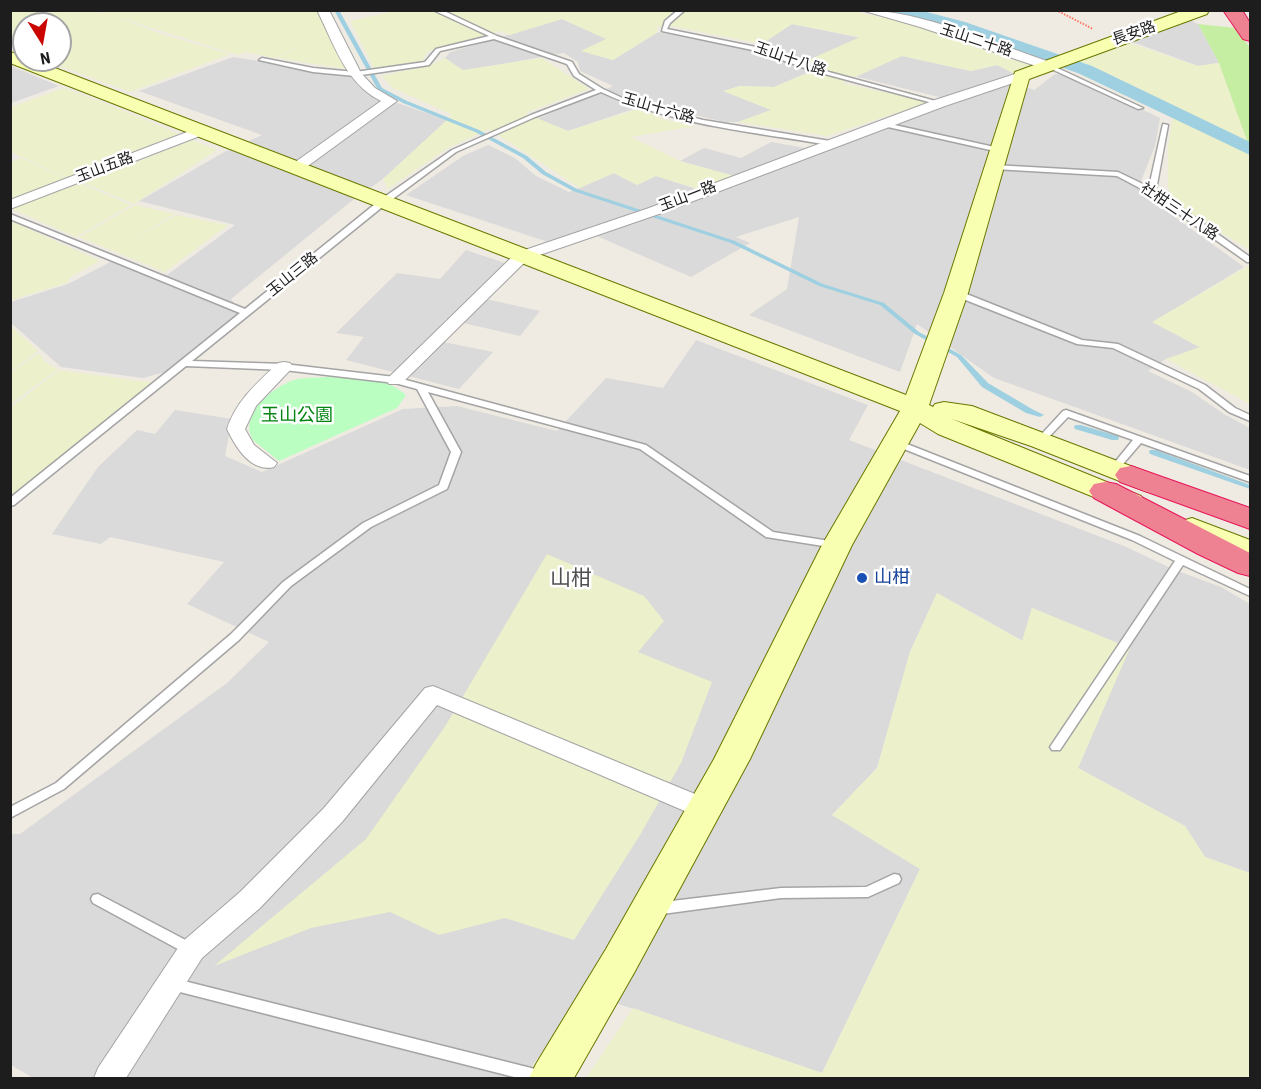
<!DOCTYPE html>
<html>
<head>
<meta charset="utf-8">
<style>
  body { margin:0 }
  #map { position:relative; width:1261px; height:1089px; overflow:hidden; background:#efebe2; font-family:"Roboto Condensed",sans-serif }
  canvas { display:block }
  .frame { position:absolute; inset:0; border:12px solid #1d1d1d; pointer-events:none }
  .north { position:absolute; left:12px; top:12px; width:60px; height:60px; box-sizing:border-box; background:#fff; border:2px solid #a5a5a5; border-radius:50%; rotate:169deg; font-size:16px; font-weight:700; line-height:24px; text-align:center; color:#1d1d1d }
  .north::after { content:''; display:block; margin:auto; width:21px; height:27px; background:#ca0500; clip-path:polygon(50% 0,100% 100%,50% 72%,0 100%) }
</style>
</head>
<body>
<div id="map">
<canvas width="1261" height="1089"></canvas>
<div class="frame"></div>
<div class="north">N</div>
</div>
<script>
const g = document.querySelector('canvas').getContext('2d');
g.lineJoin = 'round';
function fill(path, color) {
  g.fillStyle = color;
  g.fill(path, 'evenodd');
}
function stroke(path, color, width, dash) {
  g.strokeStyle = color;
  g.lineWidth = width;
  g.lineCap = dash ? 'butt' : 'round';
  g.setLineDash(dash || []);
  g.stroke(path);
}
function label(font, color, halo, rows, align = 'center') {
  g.font = font + ' "Roboto Condensed","Noto Sans TC",sans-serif';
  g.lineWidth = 5;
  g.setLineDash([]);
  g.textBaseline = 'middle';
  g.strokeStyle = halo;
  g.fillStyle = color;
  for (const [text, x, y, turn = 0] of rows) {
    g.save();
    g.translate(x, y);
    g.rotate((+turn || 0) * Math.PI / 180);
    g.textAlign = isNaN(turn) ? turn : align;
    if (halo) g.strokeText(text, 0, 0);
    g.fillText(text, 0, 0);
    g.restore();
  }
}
fill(new Path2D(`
  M562 19 607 39 582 51 613 60 658 32 751 50 792 24 861 38 798 65 811 71 774 87 740 86 724 91 772 110 738 122H725L678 111 654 102 568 131 537 119 613 86 580 71 578 62 564 53 463 71 445 58 450 52Z
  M1188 19 1198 24 1219 63 1198 66 1130 41Z
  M902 56 971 71 997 65 1013 73 1000 78 1034 90 1055 74 1072 76 1160 118 1155 146 1141 181 1154 202 1244 267 1153 322 1201 348 1166 359 1148 371 1192 392 1224 414 1250 428V470L994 378 917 324 900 372 749 315 787 289 799 217 736 237 750 243 691 277 583 230 548 242 406 195 463 156 488 145 515 158 536 176 569 192 614 173 637 185 656 176 709 193 734 176 680 161 704 148 741 158 771 142 823 151 959 102 854 76Z
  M233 57 358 76 374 95 447 120 383 179 354 199 231 299 243 314 180 368 143 378 61 367 11 323V302L68 284 116 259 167 275 235 225 139 201 226 151 262 135 139 91Z
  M10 66H11L59 86 11 103Z
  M466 250 505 263 472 296 540 311 520 336 446 319 428 339 493 352 459 389 346 360 364 337 336 333 397 273 440 279Z
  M696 340 868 405 849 440 1124 546 1175 570 1221 587 1250 604V873L1205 857 1185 826 1078 768 1129 648 1032 608 1023 641 937 593 910 652 877 768 832 815 920 869 822 1073 586 993 523 1078H33L11 1065 10 834H20L227 683 269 642 187 604 224 562 110 537 101 544 52 534 98 467 137 430 155 434 175 410 232 419 225 456 262 472 403 409 457 406 557 431 606 378 663 388Z`), '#dbdada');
fill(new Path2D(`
  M399 10 851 11 919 25 1033 64 1013 73 997 65 971 71 902 56 842 83 929 102 827 136 738 122 771 110 723 91 740 86 774 87 810 72 797 65 860 37 792 24 762 44 671 26 657 27 658 32 613 60 581 51 606 39 562 19 510 35 500 31 428 51 421 63 374 68 350 21Z
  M10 11H93L112 17 96 11H320L352 70 277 58 311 41 275 58 246 52 238 55 114 16 162 34 230 54 130 92 44 60H60V24H24V52L11 46Z
  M1129 43 1198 66 1219 63 1250 149V250L1179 207 1168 188V147L1174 110 1076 62Z
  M445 58 463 70 542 58 589 89 525 113 568 131 641 108 662 119 696 126 631 137 680 161 734 176 698 189 656 176 637 185 614 173 580 188 489 129 446 149 388 189 383 179 447 120 451 114 393 88 382 76 431 65Z
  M64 88 107 104 179 134 67 178 11 152V107Z
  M192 140 217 150 134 204 84 183Z
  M21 158 66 178 11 200V162Z
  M80 183 131 205 76 237 12 209Z
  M135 205 175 214 128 242 177 215 228 225 165 272 79 237Z
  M11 221 100 261 69 278V282L11 300Z
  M1250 265V404L1166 359 1200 347 1152 322Z
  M12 327 38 351 11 372 10 328Z
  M39 353 45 362 58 369 11 404V373Z
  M59 370 155 383 11 503V407Z
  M547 554 644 596 664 621 638 652 712 682 681 763 640 835 574 940 505 918 439 935 390 912 311 928 214 966 366 839 446 725Z
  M937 593 1022 641 1032 608 1130 648 1078 768 1185 826 1205 857 1250 873V1078H586L633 1008 822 1073 920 869 832 815 877 768 910 652Z`), '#ecf0cb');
fill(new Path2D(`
  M1198 24 1236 28 1250 48V149L1219 63Z`), '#c6eea2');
fill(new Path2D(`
  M328 377C356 378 384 376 406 395L397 408 279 461 253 440C238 414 273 387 294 380 304 377 317 378 328 377Z`), '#bafec1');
fill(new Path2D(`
  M334 10H339L382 88 407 101 479 130 527 156 546 172 577 189 735 241 823 284 884 303 919 332 961 355 988 383 1032 409 1044 415 1040 417 1026 413 982 387 957 357 915 334 880 305 819 286 731 243 573 191 542 174 523 158 475 132 403 103 378 90Z
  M1075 425H1081L1118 436 1119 438 1118 440H1112L1075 429 1074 427Z
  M1150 450H1156L1250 485V489L1150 454 1149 452Z`), '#9ed0e1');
fill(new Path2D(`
  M891 10H919L965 22 1092 66 1250 142V155L1080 74 953 28 892 13Z`), '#9ed0e1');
const lane = new Path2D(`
  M433 10H442L497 36 572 62 579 74 603 89 631 102 703 120 830 141 833 143 830 145C754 132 672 125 601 92L535 117 456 152 386 204 192 361 284 364 395 377 646 445 773 532 836 542 841 545 836 548 766 537 640 449 428 392 461 452 447 489 371 527 291 586 239 640 64 789 10 818V807L56 783 231 634 283 582 363 523 439 485 451 452 417 389 395 383 284 370 186 366 14 505 10 506V498L240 313 10 219V214L245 309 380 200 452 150 531 115 596 90 574 76 567 64 494 39 440 51 429 65 355 76 313 72 259 60 262 58 313 68 355 72 425 62 436 49 489 36Z
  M678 10H685L670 23 667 29 761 48 814 68 943 103 940 105 810 70 757 51 662 31 665 21Z
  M1047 65H1051L1143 108 1138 109 1047 67Z
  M881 122 999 148 1003 150 999 152 879 125 878 124Z
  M1163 124 1168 125 1156 190 1250 257V262H1247L1149 193 1117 176 994 169 990 167 994 165 1118 172 1149 187Z
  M953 291H959L1082 340 1118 344 1205 385 1235 408 1250 415V421L1229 412 1199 389 1113 348 1077 344 953 295Z
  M1066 410 1250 476V482L1141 443 1117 471H1111L1109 469 1111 467 1133 440 1068 417 1044 442H1038L1036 440 1038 438 1063 411Z
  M902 442 1140 536 1250 589V596L1183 565 1060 750H1052L1050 747 1052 744 1175 561 1132 540 899 447 897 445Z
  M894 874 899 875 901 879 899 883 868 897 781 898 655 915 650 913 648 909 650 905 655 903 781 888 866 887Z
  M98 894 197 946 199 950 197 954 192 956 187 954 93 903 91 899 93 895Z
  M172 978 543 1071 548 1073 551 1078H518L172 990 167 988 165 984 167 980Z`);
const street = new Path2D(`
  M317 10H329L361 73 375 88 397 101 301 171H291L289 168 291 165 381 101C346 84 334 44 317 10Z
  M861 10C921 10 995 44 1053 63L1055 66 1053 69H1045L920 27Z
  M1021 72 1027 76 1025 79 945 106 659 214 528 259 401 384H389L386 380 516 253 649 208 935 100Z
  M200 127 205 128 207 131 205 134 10 209V200Z
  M284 362 290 363 293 367 256 406 245 429 254 445 277 463 274 467C251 473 235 446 227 429 236 401 257 383 278 363Z
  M433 686 712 801 716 808 712 815 703 818 694 815 437 705 342 822 260 908 202 958 126 1078H94L98 1068 182 942 240 892 324 808 425 688Z`);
const secondary = new Path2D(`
  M1184 10H1209L1207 14 1029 79 968 293 929 405 933 407 935 404 944 402 972 406 1165 479 1169 485 1165 491 1155 494 1145 491 1031 446 952 419 1141 496 1145 502 1141 508 1131 511 1121 508 938 434 920 423 852 545 750 759 634 973 574 1078H529L536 1064 606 949 714 759 822 545 900 411 10 63V52L24 56V60H34L906 395 944 293 1015 72Z
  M1192 518 1250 540V560L1182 533 1177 527 1182 521Z`);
const highway = new Path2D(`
  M1223 10H1242L1250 23V41L1243 39Z
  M1131 466 1250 508V529L1120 482 1115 475 1120 468Z
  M1105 482 1116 484 1250 553V576L1238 573 1198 554 1094 498 1089 491 1094 484Z`);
stroke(lane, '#a4a4a4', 3);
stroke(street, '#a4a4a4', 2);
stroke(secondary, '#687800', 2);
stroke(highway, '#e71558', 2);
stroke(new Path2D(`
  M1056 10 1093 29`), '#ff7663', 2, [1.5, 1.5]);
fill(lane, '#fff');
fill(street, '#fff');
fill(secondary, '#f9ffb0');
fill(highway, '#ee8293');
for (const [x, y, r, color] of [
  [862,578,6,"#1a4fb4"]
]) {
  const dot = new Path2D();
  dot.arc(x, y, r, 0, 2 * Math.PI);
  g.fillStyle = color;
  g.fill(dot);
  stroke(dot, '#fff', 2);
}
label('15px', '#1d1d1d', '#fff', [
  ["長安路",1134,34,-19],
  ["玉山二十路",976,41,18],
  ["玉山十八路",790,60,19],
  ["玉山十六路",658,109,16],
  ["玉山五路",105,168,-21],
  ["玉山一路",688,197,-21],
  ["社柑三十八路",1179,212,34],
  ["玉山三路",293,275,-39]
]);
label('18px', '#028410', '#fff', [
  ["玉山公園",297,416]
]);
label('18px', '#164399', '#fff', [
  ["山柑",874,578]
], 'left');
label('21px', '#505050', '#fff', [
  ["山柑",571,580]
]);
</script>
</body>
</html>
